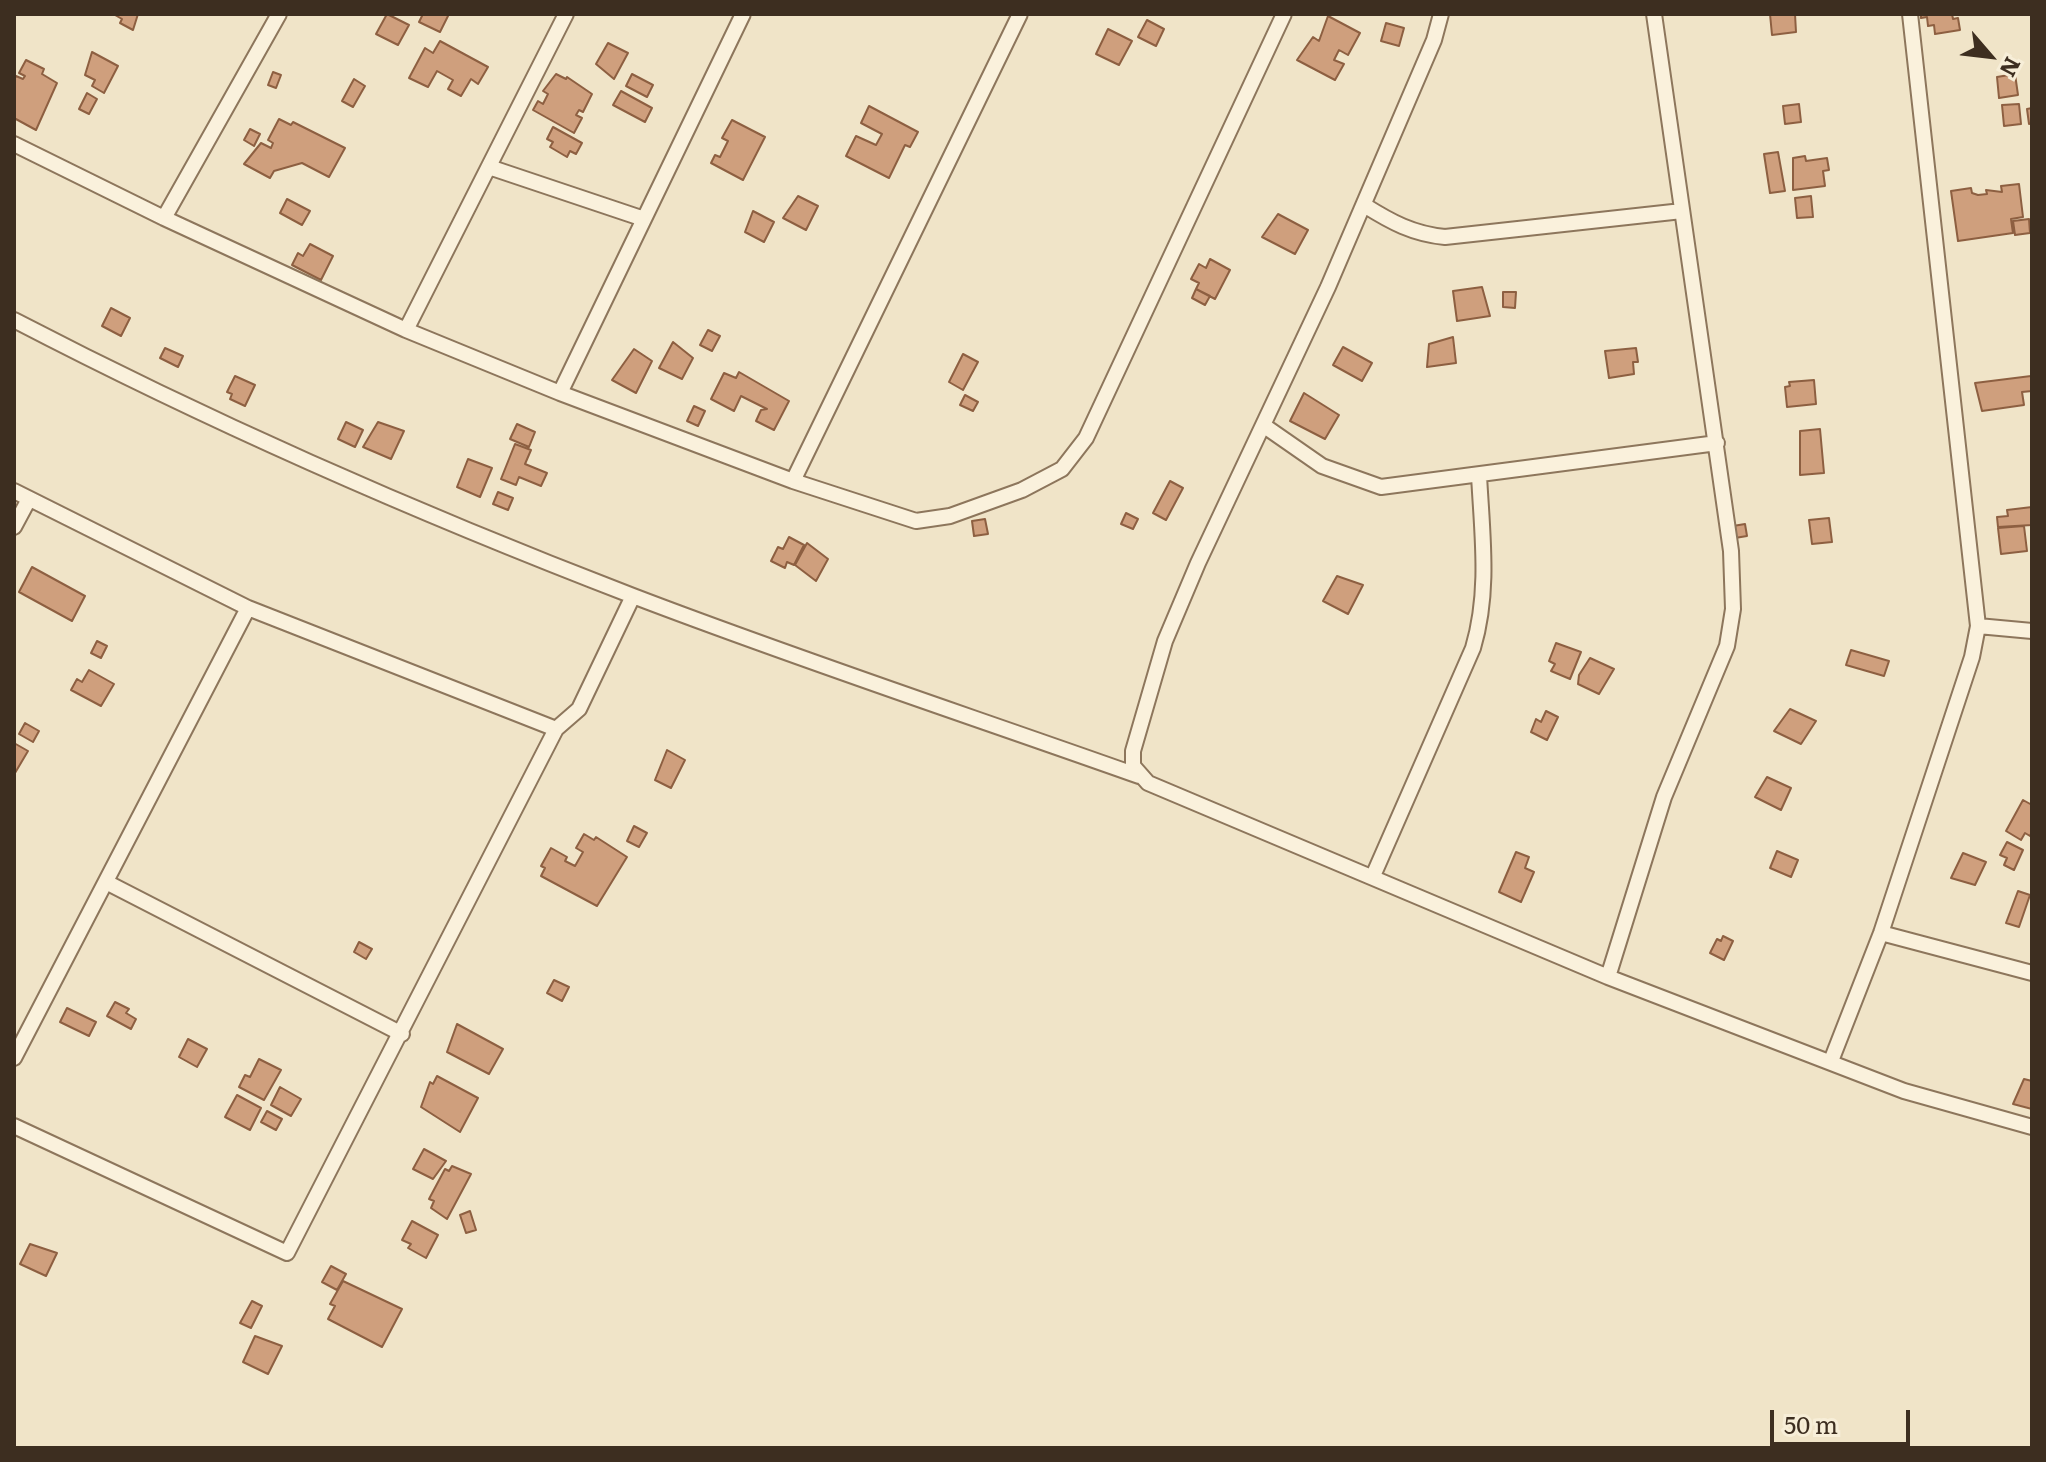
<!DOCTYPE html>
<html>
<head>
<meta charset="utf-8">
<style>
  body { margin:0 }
  #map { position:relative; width:2046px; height:1462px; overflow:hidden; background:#f0e4c8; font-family:Literata,serif }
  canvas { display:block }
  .frame { position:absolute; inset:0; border:16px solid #3d2e20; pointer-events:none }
  .north { position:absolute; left:1950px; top:16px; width:80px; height:80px; -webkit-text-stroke:6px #f7eed8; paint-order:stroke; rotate:118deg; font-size:22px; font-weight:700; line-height:32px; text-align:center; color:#3d2e20 }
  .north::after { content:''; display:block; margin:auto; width:28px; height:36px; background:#3d2e20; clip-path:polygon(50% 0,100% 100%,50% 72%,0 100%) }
  .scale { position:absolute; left:1770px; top:1410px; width:140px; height:36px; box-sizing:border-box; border:4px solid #3d2e20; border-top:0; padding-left:10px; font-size:24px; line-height:28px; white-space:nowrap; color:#3d2e20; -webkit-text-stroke:6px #f7eed8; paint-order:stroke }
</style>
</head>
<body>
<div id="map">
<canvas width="2046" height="1462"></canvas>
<div class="frame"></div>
<div class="north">N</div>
<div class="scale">50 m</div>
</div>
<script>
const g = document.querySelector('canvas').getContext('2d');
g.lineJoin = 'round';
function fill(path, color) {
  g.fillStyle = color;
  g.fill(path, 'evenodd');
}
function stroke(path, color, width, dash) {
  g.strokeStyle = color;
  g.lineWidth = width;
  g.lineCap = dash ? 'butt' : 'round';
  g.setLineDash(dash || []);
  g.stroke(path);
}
const building = new Path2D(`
  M138 14 133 30 120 23 122 19 115 15Z
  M387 14 409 25 398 45 376 34Z
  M423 14H449L440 32 419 22Z
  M1770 14H1795L1796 32 1772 35Z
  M1921 14H1952L1953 19 1958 18 1960 30 1935 34 1934 25 1928 26 1927 17 1921 18Z
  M1328 16 1360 33 1348 55 1339 50 1334 60 1344 64 1335 80 1297 60 1313 37 1319 41Z
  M1147 20 1164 29 1156 46 1138 37Z
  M1386 23 1404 28 1399 46 1381 41Z
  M1108 29 1132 41 1119 65 1096 54Z
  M440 41 488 67 478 84 471 79 461 96 448 89 453 80 437 71 428 87 409 78 425 48 433 53Z
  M608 43 628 53 614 79 596 64Z
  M92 52 118 66 104 93 92 86 95 80 85 75Z
  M26 60 44 69 42 74 57 83 36 130 14 118V80L16 76 23 79 25 76 19 73Z
  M273 72 281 75 276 88 268 85Z
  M556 74 566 79 567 77 592 94 583 112 579 110 576 115 582 118 574 133 533 110 538 101 543 104 548 94 543 91Z
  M632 74 653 85 647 97 626 86Z
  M2015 74 2018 95 1999 98 1997 77Z
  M354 79 365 86 353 107 342 101Z
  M621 91 652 108 645 122 613 105Z
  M87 93 97 99 89 114 79 109Z
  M2031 102H2032V123L2029 124 2027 109 2032 108Z
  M1799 104 1801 122 1785 124 1783 106Z
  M2019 104 2021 124 2004 126 2002 105Z
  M869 106 918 132 910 147 905 145 889 178 846 156 856 136 876 145 882 134 861 123Z
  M279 119 291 125 293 122 345 148 329 177 302 163 274 171 270 178 244 164 261 143 271 148 273 143 268 140Z
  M732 120 765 137 743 180 711 163 715 155 720 157 728 141 722 138Z
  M553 127 582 143 576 154 570 151 567 157 550 147 553 142 547 139Z
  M250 129 260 134 254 146 244 140Z
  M1778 152 1785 191 1770 193 1764 154Z
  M1805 156 1806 161 1827 158 1829 170 1823 171 1825 186 1793 190V158Z
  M2019 184 2023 217 2011 219 2013 233 1958 241 1951 191 1971 188 1972 193 1978 195 1987 194 1986 190 2002 192 2001 186Z
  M798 196 818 206 806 230 783 218Z
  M1811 196 1813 217 1797 218 1795 198Z
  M287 199 310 211 302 225 280 213Z
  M753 211 774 222 764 242 745 232Z
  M1278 214 1308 230 1295 254 1262 237Z
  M2029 219 2030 233 2015 235 2013 221Z
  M310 244 333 256 321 280 292 265 298 253 303 256Z
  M1210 259 1230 270 1215 299 1196 289 1199 283 1191 279 1199 264 1206 268Z
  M1482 287 1490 316 1457 321 1453 291Z
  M1196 289 1210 296 1205 305 1192 298Z
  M1503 292H1516L1515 308 1503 307Z
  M111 308 130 318 121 336 102 326Z
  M708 330 720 336 712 351 700 345Z
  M1453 337 1456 363 1427 367 1429 344Z
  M673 342 693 358 682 379 659 368Z
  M1343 347 1372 363 1362 381 1333 365Z
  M165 348 183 356 178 367 160 358Z
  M1636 348 1638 362H1633L1634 374 1609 378 1605 351Z
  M634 349 652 361 636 393 612 380Z
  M963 354 978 362 963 390 949 382Z
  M739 372 789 401 774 430 756 421 761 410 767 409 741 396 734 411 711 399 724 373 736 378Z
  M235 376 255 385 245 406 230 399 232 394 227 392Z
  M2031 376 2032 391 2022 392 2024 405 1982 411 1975 383Z
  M1814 380 1816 404 1787 407 1785 387 1790 386 1789 382Z
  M1304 393 1339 415 1325 439 1290 421Z
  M965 395 978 402 973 411 960 405Z
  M694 406 705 411 698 426 687 421Z
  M346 422 363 430 355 447 338 439Z
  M378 422 404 431 391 459 363 447Z
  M517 424 535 432 529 447 510 439Z
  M1820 429 1824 473 1800 475V431Z
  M515 444 531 450 525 464 547 473 541 486 519 477 516 485 501 479Z
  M468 459 492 468 480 497 457 487Z
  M1170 481 1183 488 1166 520 1153 513Z
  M498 492 513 498 508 510 493 504Z
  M2032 507V525L1998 527 1997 517 2008 516 2007 510Z
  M1126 513 1138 519 1133 529 1121 524Z
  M1829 518 1832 542 1812 544 1809 520Z
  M985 519 988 534 974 536 972 521Z
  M1745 524 1747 536 1735 538 1733 526Z
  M2024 526 2027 551 2001 554 1998 528Z
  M789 537 804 545 794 565 787 562 785 568 771 561 778 547 783 549Z
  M807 543 828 559 816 581 795 565Z
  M32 567 85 596 72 621 19 592Z
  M1337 576 1363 585 1348 614 1323 601Z
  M97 641 107 646 101 658 91 653Z
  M1556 643 1581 652 1570 679 1551 671 1555 664 1549 661Z
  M1851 650 1889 661 1884 676 1846 665Z
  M1590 658 1614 669 1599 694 1578 684 1579 675Z
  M89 670 114 684 101 706 71 690 77 679 82 682Z
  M1790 709 1816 721 1801 744 1774 731Z
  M1546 711 1558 717 1547 740 1531 732 1536 719 1541 722Z
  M25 723 39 731 33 742 19 734Z
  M14 743 28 751 15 773 14 772Z
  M667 750 685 760 671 788 655 780Z
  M1767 777 1791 788 1781 810 1755 797Z
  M2023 800 2032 805V831L2030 836 2025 833 2021 840 2006 831Z
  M634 826 647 833 639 847 627 841Z
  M584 834 594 840 596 837 627 857 597 906 541 876 545 868 541 866 551 848 567 857 565 861 575 866 583 852 576 848Z
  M2007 842 2023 850 2014 870 2004 865 2007 858 2000 855Z
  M1777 851 1798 860 1791 877 1770 868Z
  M1516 852 1529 857 1525 868 1534 872 1521 902 1499 892Z
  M1963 853 1986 862 1975 885 1951 878Z
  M2018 891 2030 895 2019 927 2006 923Z
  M1723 936 1733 941 1724 960 1710 953 1717 939 1721 941Z
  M359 942 372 949 366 959 354 952Z
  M554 980 569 987 562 1001 547 993Z
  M115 1002 129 1009 126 1013 136 1019 131 1029 107 1016Z
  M67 1008 96 1022 89 1036 60 1022Z
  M457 1024 503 1049 489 1074 447 1052Z
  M188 1039 207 1049 197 1067 179 1057Z
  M259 1059 281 1070 264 1100 239 1087 245 1075 250 1077Z
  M437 1076 478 1098 460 1132 421 1107 430 1082 433 1084Z
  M2024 1079 2032 1081V1109L2013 1104Z
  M280 1087 301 1099 291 1116 271 1105Z
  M237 1095 261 1108 250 1130 225 1117Z
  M267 1111 282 1119 276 1130 261 1122Z
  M424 1149 446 1161 433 1179 413 1169Z
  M452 1166 471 1174 447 1219 431 1208 434 1201 429 1199 445 1169 449 1171Z
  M470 1211 476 1230 466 1233 460 1215Z
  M412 1221 438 1235 426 1258 408 1248 411 1244 402 1240Z
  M30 1244 57 1253 46 1276 20 1264Z
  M331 1266 346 1274 337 1290 322 1282Z
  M343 1281 402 1309 382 1347 328 1319 335 1306 330 1304Z
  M252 1301 262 1306 251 1328 240 1323Z
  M255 1336 282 1346 268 1374 243 1362Z`);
fill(building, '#cf9f7d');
stroke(building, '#8d5f41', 2);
const minor = new Path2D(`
  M1441 14 1434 40 1328 287 1198 563 1165 641 1133 751V766L1148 783 1608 977 1904 1091 2032 1127
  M14 144 164 218 279 14
  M489 167 644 219
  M1364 205C1391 222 1413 234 1445 237L1682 211
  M164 218 406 330 560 393 793 481 916 521 950 516 1022 490 1062 469 1086 438 1284 14
  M14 320C214 424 422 515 633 596 800 660 970 716 1139 776
  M406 330 566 14
  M560 393 743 14
  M1263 425 1322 466 1381 487 1717 443
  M793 481 1020 14
  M14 491 248 608 556 729 579 709 633 596
  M14 527 29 499
  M1978 626 2032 631
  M1373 876 1473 648C1490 591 1482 534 1479 475
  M106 882 402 1034
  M1881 933 2032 973
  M1608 977 1664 797 1727 646 1733 609 1731 551 1654 14
  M14 1058 248 608
  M1831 1061 1881 933 1972 657 1978 626 1910 14
  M14 1126 287 1253 556 729`);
stroke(minor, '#8d765c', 18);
stroke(minor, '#faf1dc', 14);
</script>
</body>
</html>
